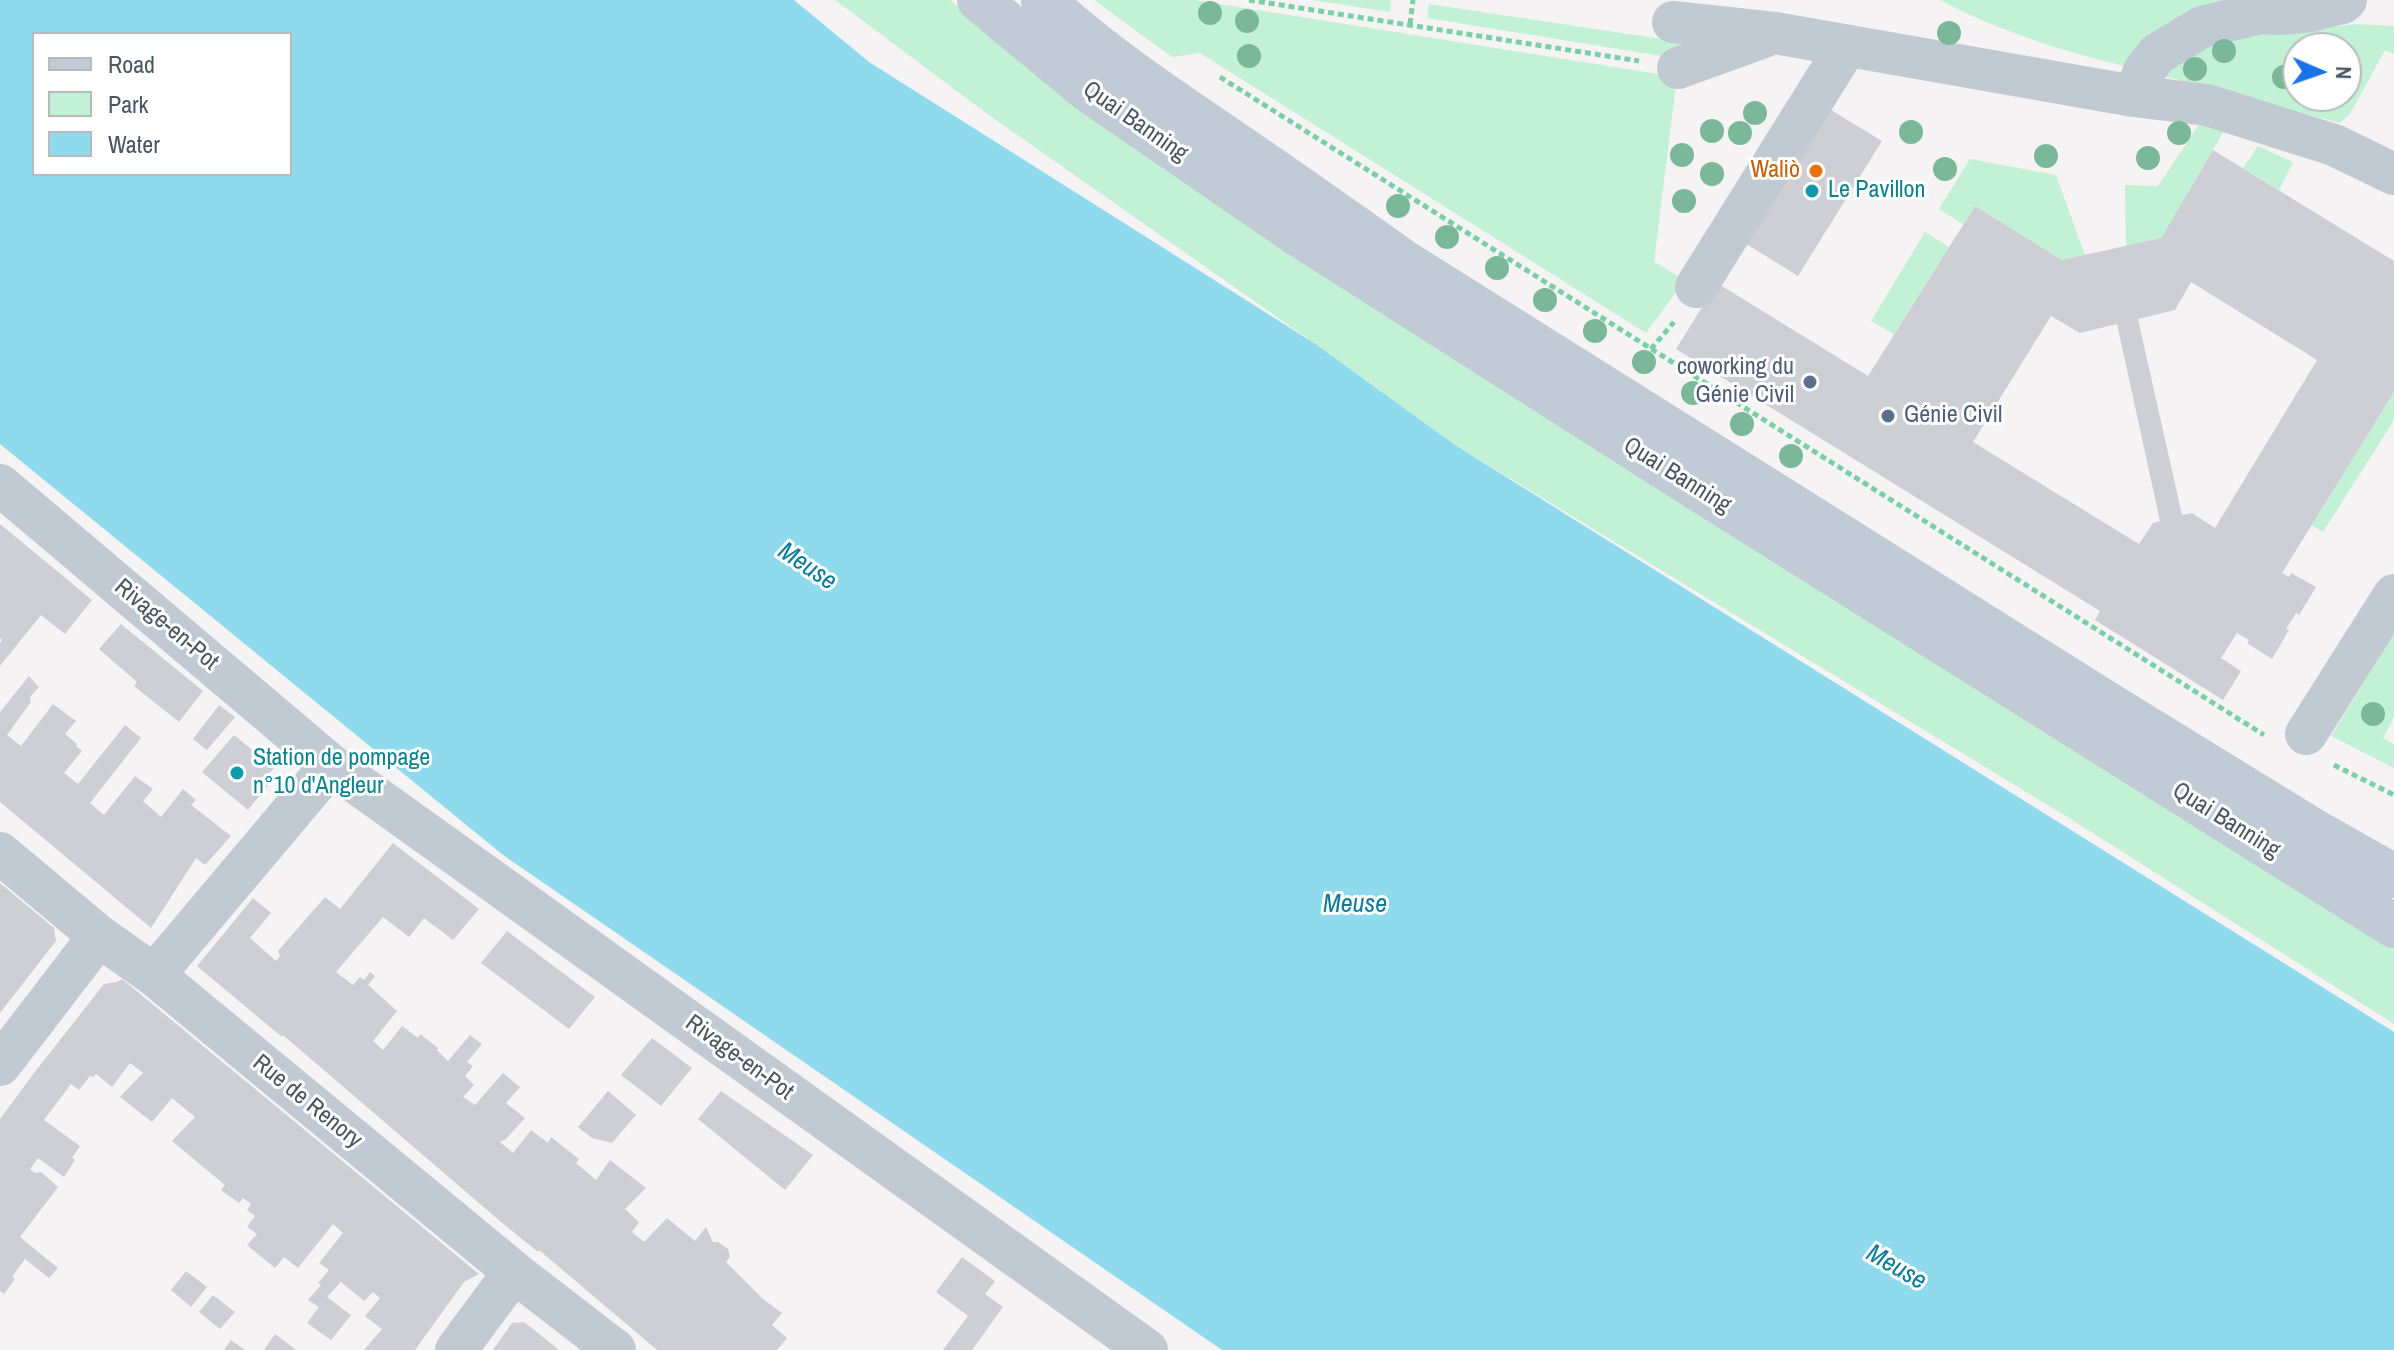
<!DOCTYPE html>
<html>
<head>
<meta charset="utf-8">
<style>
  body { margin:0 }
  #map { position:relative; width:2394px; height:1350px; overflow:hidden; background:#f5f3f3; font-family:"Archivo Narrow",sans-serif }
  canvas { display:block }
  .legend { position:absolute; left:32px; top:32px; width:260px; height:144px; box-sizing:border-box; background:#fff; border:2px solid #b7bbc0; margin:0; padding:10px 14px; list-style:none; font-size:24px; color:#4a5661 }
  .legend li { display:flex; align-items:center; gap:16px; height:40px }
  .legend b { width:40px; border:2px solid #b7bbc0 }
  .north { position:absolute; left:2282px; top:32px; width:80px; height:80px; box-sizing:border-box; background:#fff; border:2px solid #b7bbc0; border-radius:50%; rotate:92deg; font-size:22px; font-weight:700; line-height:32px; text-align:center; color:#4a5661 }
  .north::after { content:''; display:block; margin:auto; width:28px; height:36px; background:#1a73e8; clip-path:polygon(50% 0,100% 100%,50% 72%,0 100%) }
</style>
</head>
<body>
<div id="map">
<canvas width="2394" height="1350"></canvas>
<ul class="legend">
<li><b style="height:10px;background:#c1cbd6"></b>Road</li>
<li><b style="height:22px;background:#c3f1d5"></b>Park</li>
<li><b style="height:22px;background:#90daee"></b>Water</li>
</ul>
<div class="north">N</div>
</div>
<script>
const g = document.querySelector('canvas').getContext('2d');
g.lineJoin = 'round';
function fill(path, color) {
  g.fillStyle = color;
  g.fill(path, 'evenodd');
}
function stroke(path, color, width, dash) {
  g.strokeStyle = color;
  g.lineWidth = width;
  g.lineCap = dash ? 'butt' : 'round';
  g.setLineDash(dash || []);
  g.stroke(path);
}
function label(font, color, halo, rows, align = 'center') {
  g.font = font + ' "Archivo Narrow",sans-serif';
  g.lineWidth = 6;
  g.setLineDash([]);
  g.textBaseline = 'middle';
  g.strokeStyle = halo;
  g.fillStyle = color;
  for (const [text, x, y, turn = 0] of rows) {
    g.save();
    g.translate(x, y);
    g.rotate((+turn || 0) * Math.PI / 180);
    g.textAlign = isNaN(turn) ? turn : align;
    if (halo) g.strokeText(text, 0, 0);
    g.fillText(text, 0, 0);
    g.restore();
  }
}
fill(new Path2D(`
  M835 0H950L1112 130 2168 807 2394 949V1024L2069 818 1455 445 1314 343 986 113Z
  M1094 0H1195L1677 77 1654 262 1685 280 1646 333 1200 53 1172 57Z
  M1312 0H1391L1390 12Z
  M1940 0H2246L2129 67C2064 52 1999 31 1940 0Z
  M1429 4 1682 42 1680 59 1427 18Z
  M2355 24 2394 26V54L2385 50 2350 114 2340 123 2159 75 2206 42 2263 28 2314 30ZM2298 48H2346V96H2298Z
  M2202 120 2224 131 2161 238 2126 246 2125 185 2158 186Z
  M2258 146 2293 162 2279 190 2243 168Z
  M1970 159 2056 175 2085 255 2062 260 1975 206 1963 224 1939 209Z
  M1925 232 1949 247 1894 334 1871 321Z
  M2394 392V420L2323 532 2311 525Z
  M2394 633V717L2383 738 2394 744V768L2331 736Z`), '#c3f1d5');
fill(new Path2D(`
  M0 0H794L869 62 1314 343 1455 445 2394 1032V1350H1222L503 855 0 444ZM34 34H290V174H34Z`), '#90daee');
fill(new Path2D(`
  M1826 107 1882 141 1798 276 1740 240Z
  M2213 150 2394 261V392L2282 573 2289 577 2291 573 2316 587 2299 615 2296 613 2286 629 2289 630 2272 659 2247 643 2249 640 2237 633 2221 658 2241 671 2223 700 2095 620 2100 611 1676 349 1717 283 1868 376 1975 206 2062 260 2161 238ZM2191 282 2317 360 2215 528 2192 513 2182 515 2138 319 2175 310ZM2051 316 2080 333 2117 324 2160 521 2153 523 2139 544 1973 442Z
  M0 524 92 600 65 634 41 615 0 666V643L2 640 0 638Z
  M121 624 203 691 179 722 134 686 137 682 99 649Z
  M29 676 39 687 30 697 31 702 7 735 21 746 53 704 76 721 65 734 77 744 76 746 82 751 64 773 78 784 125 725 141 738 90 803 104 815 135 776 153 789 143 801 161 817 183 789 196 800 191 805 231 836 205 865 196 858 151 928 0 802V712Z
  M219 705 235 717 207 750 193 739Z
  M234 735 274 768 268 775 273 779 248 810 202 772Z
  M393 843 479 909 453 940 424 918 409 937 383 917 336 972 353 985 360 977 364 980 370 972 375 976 368 985 397 1011 373 1041 383 1050 402 1026 418 1038 420 1034 438 1048 437 1050 448 1061 470 1035 482 1044 467 1062 473 1066 465 1076 474 1085 463 1097 475 1105 503 1073 520 1087 506 1103 525 1118 506 1139 500 1142 513 1153 531 1130 548 1143 551 1137 579 1159 576 1163 596 1180 610 1160 646 1188 625 1209 639 1222 632 1232 644 1242 667 1218 695 1241 706 1227 713 1242H718L728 1249 730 1257 726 1262 763 1299 782 1313 772 1325 787 1338 777 1350H657L539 1250 538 1252 500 1221 283 1035 282 1037 197 966 253 898 271 913 250 938 276 961 280 956 278 951 325 897 340 909Z
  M0 883 54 928 56 941 0 1013Z
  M507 931 595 997 569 1029 481 963Z
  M122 979 479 1274 464 1282 415 1350H364L382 1329 365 1316 380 1298 373 1292 364 1301 341 1282 327 1297 351 1315 331 1340 307 1323 319 1307 308 1300 321 1285 318 1283 329 1270 319 1263 343 1233 333 1224 298 1268 284 1257 275 1268 264 1259 247 1245 257 1234 247 1227 255 1216 247 1210 251 1204 243 1198 239 1203 221 1190 225 1185 172 1141 195 1117 172 1098 152 1122 120 1097 143 1073 130 1063 112 1087 96 1074 93 1077 90 1076 79 1090 71 1084 44 1120 80 1146 72 1158 75 1160 64 1177 38 1158 30 1169 35 1173 41 1172 58 1187 20 1237 58 1268 49 1278 25 1259 12 1277 15 1279 4 1294 0 1291V1119L34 1073 104 984 117 982Z
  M652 1038 692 1068 661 1106 621 1075Z
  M608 1091 636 1115 612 1143 592 1138 578 1127Z
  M721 1091 813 1155 785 1190 698 1119Z
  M962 1257 995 1281 985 1294 1003 1307 972 1350H943L968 1316 936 1292Z
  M186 1271 207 1287 191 1307 171 1290Z
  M213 1295 235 1312 220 1329 199 1312Z
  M524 1322 548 1341 559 1350H493L512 1323Z
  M275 1334 296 1350H264Z
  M231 1340 245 1350H224Z`), '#cdcfd5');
stroke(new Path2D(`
  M1249 0 1639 61
  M1410 24 1413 0
  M1220 77 2264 735
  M1651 349 1674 322
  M2334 765 2394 795`), '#7ad0a6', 5, [6, 4]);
stroke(new Path2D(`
  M1673 22 1775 33 2134 96 2207 105 2334 145 2394 174
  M1678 68 1764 37
  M2134 96 2144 71 2157 54 2202 27 2260 13 2281 14 2311 11 2343 3 2346 0
  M1696 287 1846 47
  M0 485 331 765 1147 1350
  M2306 734 2394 595
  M0 853 99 936 154 975 514 1272 615 1350
  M154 975 331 765
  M0 1065 99 936
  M456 1350 514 1272`), '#c1cad2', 42);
stroke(new Path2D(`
  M979 0 1088 90 1299 235 1698 489 2394 926
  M1043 0C1101 54 1168 98 1234 143 1291 182 1348 222 1404 262L2111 706 2316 832 2394 876`), '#c1cbd6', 44);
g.fillStyle = '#7bb799';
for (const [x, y] of [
  [1210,13],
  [1247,21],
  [1949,33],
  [2224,51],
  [1249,56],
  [2195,69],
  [2284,77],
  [1755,113],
  [1712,131],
  [1911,132],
  [1740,133],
  [2179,133],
  [1682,155],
  [2046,156],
  [2148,158],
  [1945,169],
  [1712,174],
  [1684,201],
  [1398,206],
  [1447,237],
  [1497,268],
  [1545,300],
  [1595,331],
  [1644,362],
  [1693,393],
  [1742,424],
  [1791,456],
  [2373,714]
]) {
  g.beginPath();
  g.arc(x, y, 12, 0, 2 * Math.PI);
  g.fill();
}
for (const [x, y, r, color] of [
  [1816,171,8,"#e8710a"],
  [1812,191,8,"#0f9aa8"],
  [1810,382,8,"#5c6f8a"],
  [1888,416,8,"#5c6f8a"],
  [237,773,8,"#0f9aa8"]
]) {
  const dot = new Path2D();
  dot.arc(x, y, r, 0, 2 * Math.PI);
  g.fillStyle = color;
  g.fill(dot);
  stroke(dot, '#fff', 3);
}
label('24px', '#4a5661', '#fff', [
  ["Quai Banning",1135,122,35],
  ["Quai Banning",1677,476,32],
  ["Rivage-en-Pot",166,625,40],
  ["Quai Banning",2226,821,32],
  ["Rivage-en-Pot",739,1058,36],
  ["Rue de Renory",307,1102,39]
]);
label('24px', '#c56008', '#fff', [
  ["Waliò",1800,171]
], 'right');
label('24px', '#0d838f', '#fff', [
  ["Le Pavillon",1828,191],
  ["Station de pompage",253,759],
  ["n°10 d'Angleur",253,787]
], 'left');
label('24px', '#4e5e75', '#fff', [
  ["coworking du",1794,368],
  ["Génie Civil",1794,396],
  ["Génie Civil",1904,416,"left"]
], 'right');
label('italic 26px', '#0c7c9b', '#fff', [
  ["Meuse",807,567,34],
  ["Meuse",1355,905],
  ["Meuse",1896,1268,30]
]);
</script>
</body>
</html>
